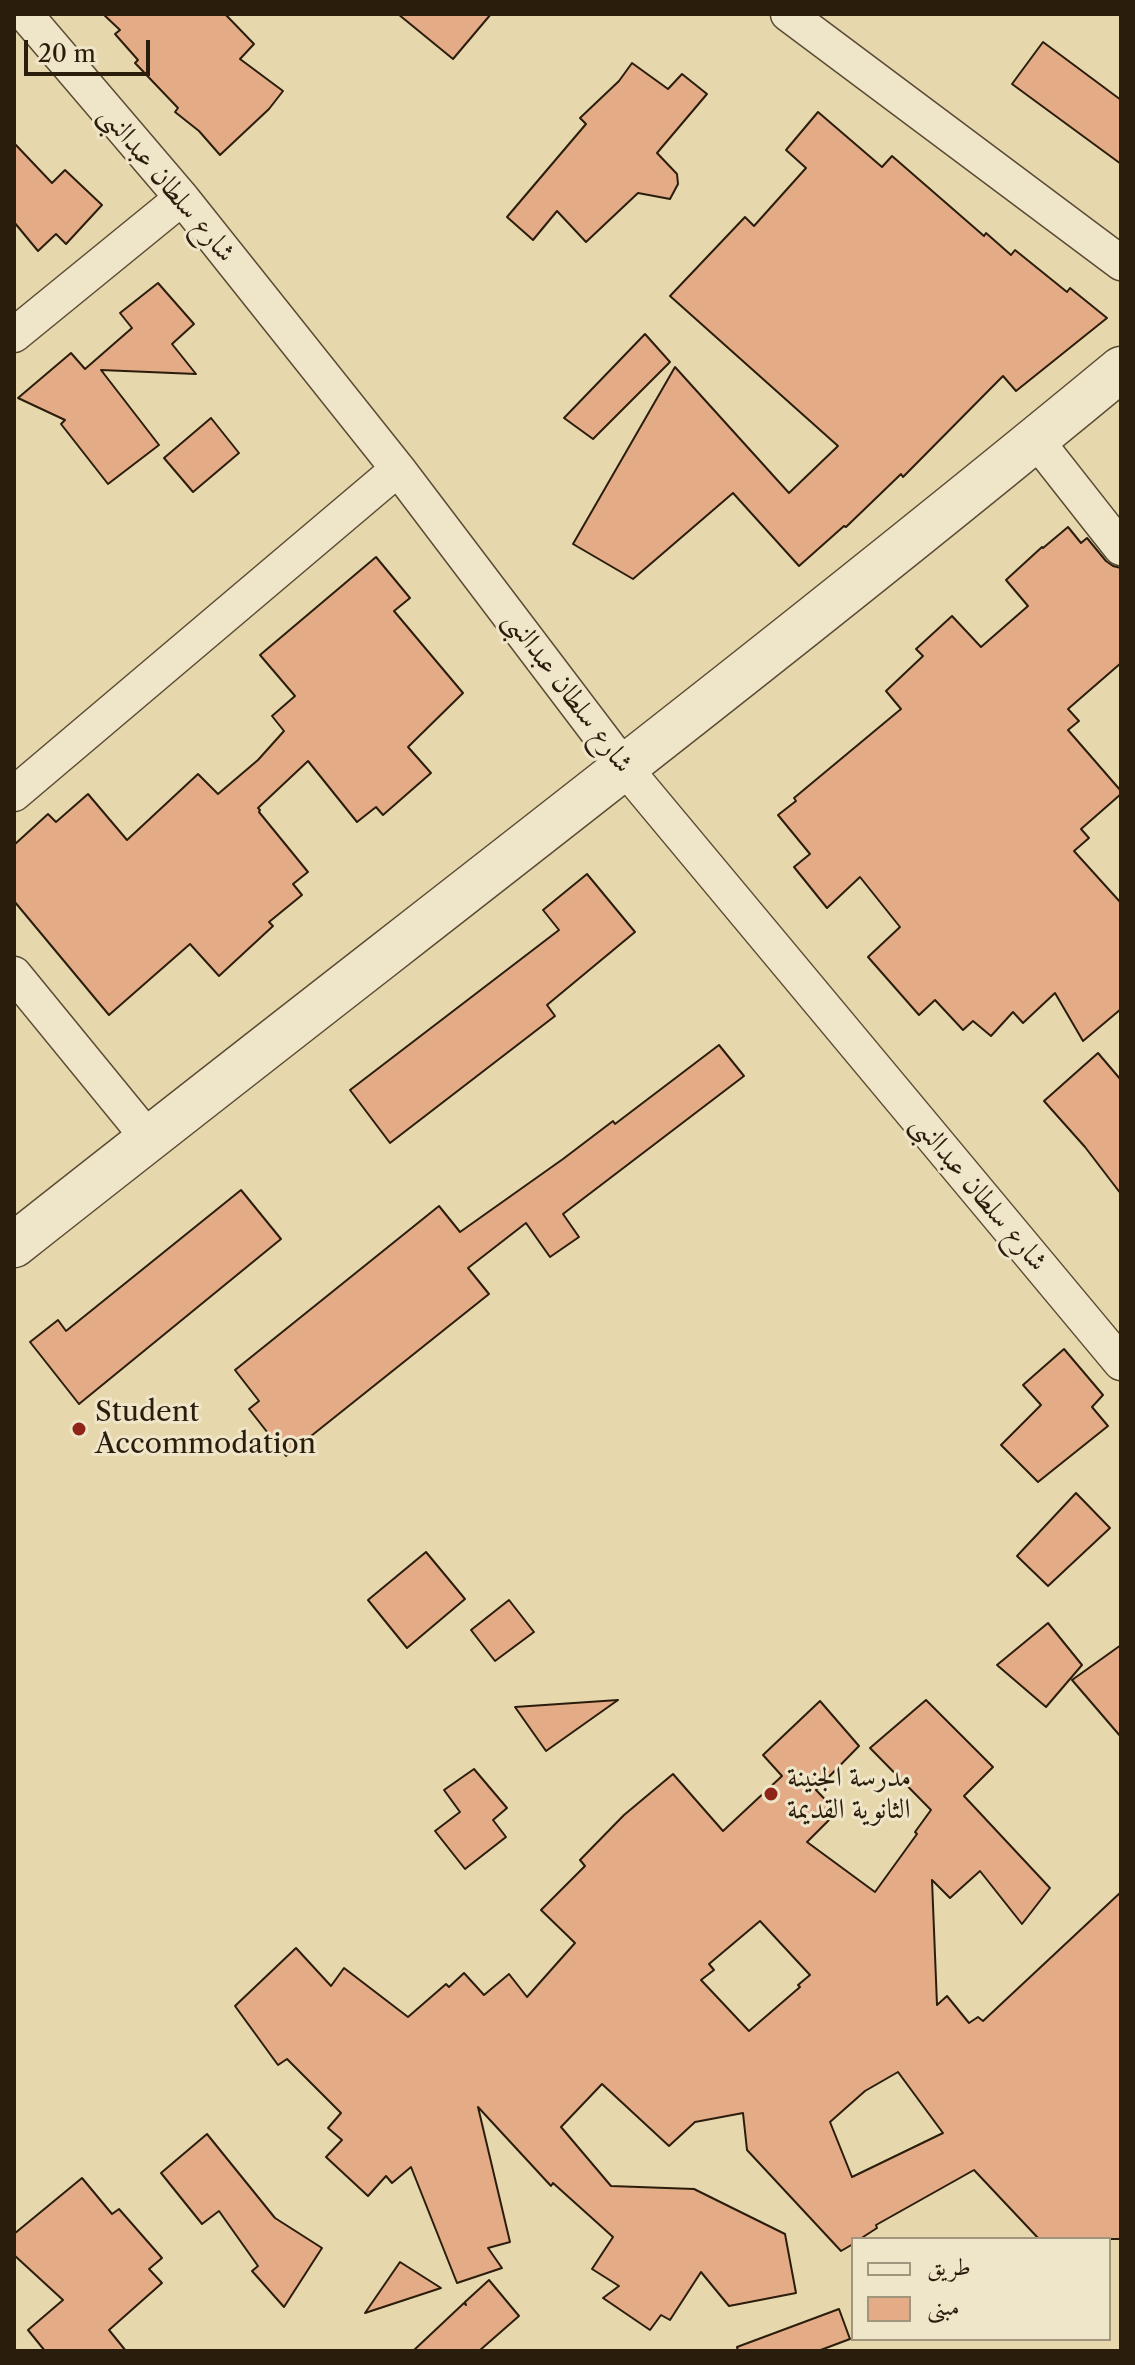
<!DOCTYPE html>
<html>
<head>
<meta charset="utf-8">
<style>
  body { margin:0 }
  #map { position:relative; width:1135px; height:2365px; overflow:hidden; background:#e7d7ac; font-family:"Libre Caslon Text",Amiri,serif }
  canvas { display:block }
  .frame { position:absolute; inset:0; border:16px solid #2b1d0c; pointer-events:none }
  .legend { position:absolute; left:851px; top:2237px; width:260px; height:104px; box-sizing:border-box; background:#efe5c9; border:2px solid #a1957d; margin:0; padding:10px 14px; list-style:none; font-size:24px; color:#2b1d0c }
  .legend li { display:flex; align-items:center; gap:16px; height:40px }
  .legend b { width:40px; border:2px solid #a1957d }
  .scale { position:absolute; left:24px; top:40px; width:126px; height:36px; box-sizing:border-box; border:4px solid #2b1d0c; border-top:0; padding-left:10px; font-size:24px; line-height:28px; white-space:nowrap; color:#2b1d0c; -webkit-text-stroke:6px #efe5c9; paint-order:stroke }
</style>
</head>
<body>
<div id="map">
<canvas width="1135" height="2365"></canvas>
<div class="frame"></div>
<ul class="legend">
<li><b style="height:10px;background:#efe5c9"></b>طريق</li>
<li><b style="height:22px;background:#e3ab86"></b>مبنى</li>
</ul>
<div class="scale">20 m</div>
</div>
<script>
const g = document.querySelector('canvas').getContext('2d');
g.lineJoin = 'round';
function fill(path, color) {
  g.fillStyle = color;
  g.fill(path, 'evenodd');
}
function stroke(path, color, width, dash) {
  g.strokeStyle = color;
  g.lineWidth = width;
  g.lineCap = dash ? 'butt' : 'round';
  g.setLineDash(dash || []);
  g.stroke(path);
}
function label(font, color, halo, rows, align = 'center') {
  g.font = font + ' "Libre Caslon Text",Amiri,serif';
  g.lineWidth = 6;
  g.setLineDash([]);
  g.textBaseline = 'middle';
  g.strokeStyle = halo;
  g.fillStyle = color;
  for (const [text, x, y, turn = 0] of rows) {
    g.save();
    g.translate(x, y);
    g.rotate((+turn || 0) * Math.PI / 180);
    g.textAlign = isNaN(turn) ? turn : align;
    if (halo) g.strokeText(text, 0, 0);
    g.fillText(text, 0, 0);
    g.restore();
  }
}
const building = new Path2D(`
  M103 14H225L254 44 240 59 283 91 269 109 220 155 199 131 175 112 178 108 135 63 138 60 115 34 120 30Z
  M398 14H491L453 59Z
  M1043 42 1121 100V164L1012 84Z
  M632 63 668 89 682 74 707 94 657 153 677 174 678 184 670 199 638 193 586 242 557 211 533 240 507 217 586 124 580 118 619 81Z
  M818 112 882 167 892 156 984 236 986 233 1011 255 1015 250 1067 292 1070 288 1107 318 1016 391 1003 376 903 477 901 474 846 527 844 526 799 566 733 493 633 579 573 544 675 367 789 493 838 446 670 296 745 217 754 226 806 168 786 150Z
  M14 143 52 183 65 170 102 205 66 244 56 234 38 251 14 222Z
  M158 283 194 324 172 344 196 374 101 370 159 445 108 484 61 424 65 420 18 398 71 353 85 369 132 328 120 313Z
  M645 334 670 362 593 439 564 418Z
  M211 418 239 453 193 492 164 458Z
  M1068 527 1081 543 1087 538 1106 561 1113 566 1121 568V663L1068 709 1079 721 1068 730 1121 791V794L1081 829 1089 838 1074 851 1121 903V1009L1083 1041 1055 993 1023 1023 1013 1012 991 1036 973 1021 963 1030 935 1000 919 1015 868 957 900 927 860 877 827 908 794 867 810 854 778 815 796 801 794 798 901 709 886 691 923 656 916 649 952 616 981 647 1028 606 1006 580 1042 547 1043 548Z
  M376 557 410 598 394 611 463 693 408 747 431 773 383 815 376 807 357 822 308 761 258 808 260 810 259 812 308 872 293 884 302 895 269 922 273 926 219 976 190 944 109 1015 14 901V845L48 814 56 822 88 794 127 840 198 774 218 794 258 760 284 731 272 716 295 696 260 655Z
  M587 874 635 932 547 1005 555 1016 390 1143 350 1090 559 930 543 910Z
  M719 1045 744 1076 563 1214 579 1237 550 1257 526 1223 468 1268 489 1294 286 1456 249 1409 259 1401 235 1370 439 1206 460 1232 563 1159 613 1121 615 1124Z
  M1098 1053 1121 1080V1194L1085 1147 1044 1101Z
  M241 1190 281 1239 79 1404 30 1342 58 1320 66 1331Z
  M1064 1349 1103 1395 1092 1407 1108 1426 1038 1482 1001 1445 1041 1405 1023 1385Z
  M1076 1493 1110 1528 1048 1586 1017 1556Z
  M426 1552 465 1599 407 1648 368 1600Z
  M509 1600 534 1632 495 1661 471 1630Z
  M1048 1623 1082 1665 1046 1707 997 1665Z
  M1121 1645V1737L1072 1680Z
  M618 1700 546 1751 515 1707Z
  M926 1700 993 1767 964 1796 1050 1888 1022 1924 980 1871 950 1898 932 1880 937 2005 947 1996 969 2023 978 2017 983 2021 1121 1892V2239H1039L974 2170 876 2225 877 2228 860 2239H853V2244L841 2251 747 2150 743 2113 695 2122 669 2146 602 2084 561 2127 611 2186 694 2189 785 2234 796 2293 729 2306 701 2272 670 2320 661 2315 650 2330 603 2298 619 2286 592 2269 613 2237 553 2183 551 2186 478 2107 510 2242 488 2248 502 2268 457 2283 411 2167 392 2183 386 2176 368 2196 326 2157 342 2140 328 2128 341 2113 287 2059 278 2065 235 2006 296 1948 331 1986 344 1968 408 2017 446 1984 449 1987 464 1973 484 1995 509 1974 527 1997 575 1943 541 1910 585 1866 580 1860 624 1815 673 1774 723 1831 782 1776 763 1755 820 1701 859 1746 816 1790 837 1812 807 1842 875 1892 917 1834 915 1832 931 1810 870 1748ZM760 1921 810 1975 798 1985 800 1987 749 2031 701 1980 714 1970 709 1964ZM898 2072 943 2133 852 2177 830 2122 865 2091Z
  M474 1769 507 1808 493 1820 506 1837 465 1869 435 1831 460 1812 444 1790Z
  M207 2134 275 2218 322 2248 284 2307 252 2271 258 2266 219 2211 202 2224 161 2173Z
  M82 2178 112 2214 119 2209 162 2258 149 2269 162 2283 109 2330 126 2351H45L28 2330 63 2300 14 2255V2234Z
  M400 2262 441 2288 365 2313Z
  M489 2280 519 2316 479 2351H413L464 2303 466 2305 465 2302Z
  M839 2309 850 2339 818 2351H738L737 2347Z`);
fill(building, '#e3ab86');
stroke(building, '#2b1d0c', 2);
const minor = new Path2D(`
  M25 14 182 198 398 469 624 767 1121 1363
  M788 14 1121 263
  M14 335 182 198
  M1036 440 1121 548
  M14 794 398 469
  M14 974 149 1139`);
const tertiary = new Path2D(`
  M14 1245C383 953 758 669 1121 369`);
stroke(minor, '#5a4c34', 37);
stroke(tertiary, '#5a4c34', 47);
stroke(minor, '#efe5c9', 34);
stroke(tertiary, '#efe5c9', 44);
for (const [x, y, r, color] of [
  [79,1429,8,"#8f2418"],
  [771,1794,8,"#8f2418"]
]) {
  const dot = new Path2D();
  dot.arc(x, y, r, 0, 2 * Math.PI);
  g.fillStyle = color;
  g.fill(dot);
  stroke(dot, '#efe5c9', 3);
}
label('28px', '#2b1d0c', '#efe5c9', [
  ["شارع سلطان عبدالنبى",167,184,50],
  ["شارع سلطان عبدالنبى",568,692,53],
  ["شارع سلطان عبدالنبى",979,1193,50]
]);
label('28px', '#2b1d0c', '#efe5c9', [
  ["Student",95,1413],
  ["Accommodation",95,1445],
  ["مدرسة الجنينة",787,1778],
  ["الثانوية القديمة",787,1810]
], 'left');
</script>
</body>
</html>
